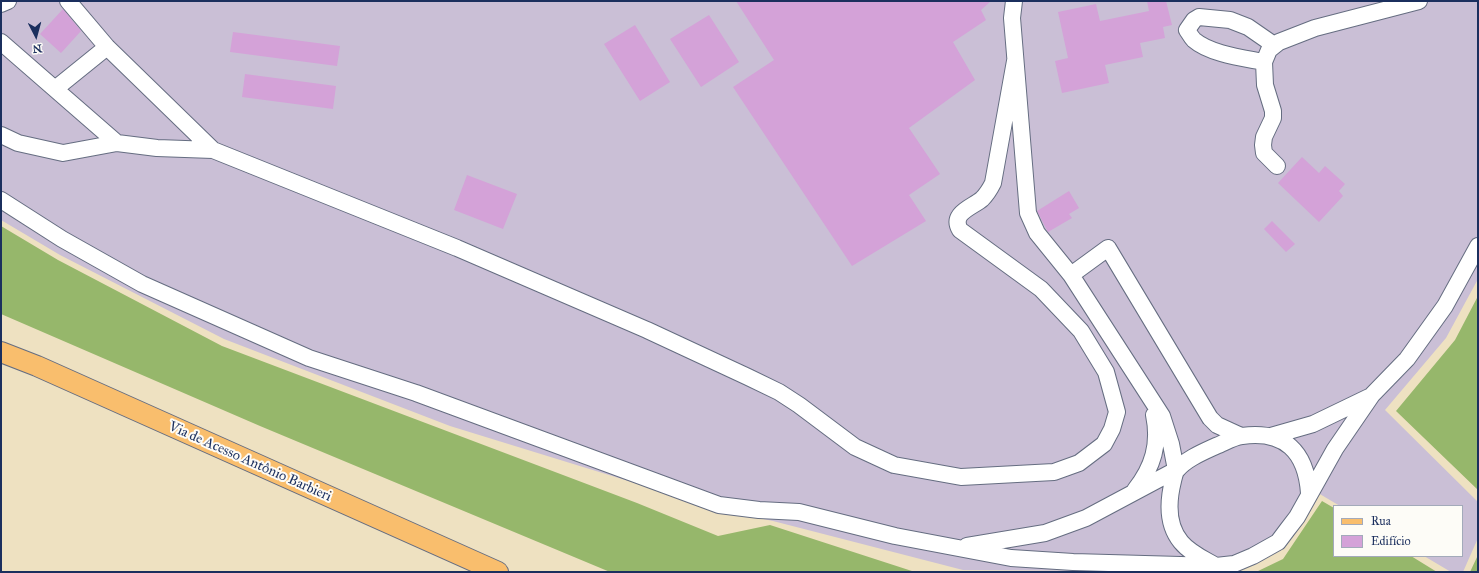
<!DOCTYPE html>
<html>
<head>
<meta charset="utf-8">
<style>
  body { margin:0 }
  #map { position:relative; width:1479px; height:573px; overflow:hidden; background:#eee1c1; font-family:"IM FELL Great Primer",serif }
  canvas { display:block }
  .frame { position:absolute; inset:0; border:2px solid #1b2f5e; pointer-events:none }
  .legend { position:absolute; left:1333px; top:505px; width:130px; height:52px; box-sizing:border-box; background:#fdfcf7; border:1px solid #a3aaba; margin:0; padding:5px 7px; list-style:none; font-size:12px; color:#1b2f5e }
  .legend li { display:flex; align-items:center; gap:8px; height:20px }
  .legend b { width:20px; border:1px solid #a3aaba }
  .north { position:absolute; left:16px; top:16px; width:40px; height:40px; -webkit-text-stroke:3px #fdfcf7; paint-order:stroke; rotate:174deg; font-size:11px; font-weight:700; line-height:16px; text-align:center; color:#1b2f5e }
  .north::after { content:''; display:block; margin:auto; width:14px; height:18px; background:#1b2f5e; clip-path:polygon(50% 0,100% 100%,50% 72%,0 100%) }
</style>
</head>
<body>
<div id="map">
<canvas width="1479" height="573"></canvas>
<div class="frame"></div>
<ul class="legend">
<li><b style="height:5px;background:#f9be6d"></b>Rua</li>
<li><b style="height:11px;background:#d4a2d8"></b>Edifício</li>
</ul>
<div class="north">N</div>
</div>
<script>
const g = document.querySelector('canvas').getContext('2d');
g.lineJoin = 'round';
function fill(path, color) {
  g.fillStyle = color;
  g.fill(path, 'evenodd');
}
function stroke(path, color, width, dash) {
  g.strokeStyle = color;
  g.lineWidth = width;
  g.lineCap = dash ? 'butt' : 'round';
  g.setLineDash(dash || []);
  g.stroke(path);
}
function label(font, color, halo, rows, align = 'center') {
  g.font = font + ' "IM FELL Great Primer",serif';
  g.lineWidth = 4;
  g.setLineDash([]);
  g.textBaseline = 'middle';
  g.strokeStyle = halo;
  g.fillStyle = color;
  for (const [text, x, y, turn = 0] of rows) {
    g.save();
    g.translate(x, y);
    g.rotate((+turn || 0) * Math.PI / 180);
    g.textAlign = isNaN(turn) ? turn : align;
    if (halo) g.strokeText(text, 0, 0);
    g.fillText(text, 0, 0);
    g.restore();
  }
}
fill(new Path2D(`
  M1 1H1478V279L1446 338 1385 410 1478 502V538L1463 572H1451L1424 556H1462V506H1340L1318 493 1281 547 1238 572 963 570 773 521 729 512 450 426 224 339 60 255 1 220Z`), '#cabfd6');
fill(new Path2D(`
  M1 226 58 260 222 346 637 503 718 536 770 525 915 572H610L260 426 1 314Z
  M1478 296V490L1396 411 1455 340Z
  M1322 501 1334 508V556H1411L1437 572H1256L1283 559Z
  M1478 555V572H1470Z`), '#96b76b');
fill(new Path2D(`
  M736 1H991L981 10 986 20 953 42 975 80 909 128 940 174 909 195 926 221 852 266 733 87 774 60Z
  M1147 1H1166L1172 25 1163 27 1165 38 1140 43 1143 57 1105 65 1109 83 1062 93 1055 61 1068 58 1058 12 1096 4 1100 21 1149 11Z
  M63 9 81 31 61 53 40 34Z
  M709 15 739 62 701 87 670 39Z
  M635 25 670 82 640 101 604 44Z
  M233 32 340 46 337 66 230 52Z
  M245 74 336 86 333 109 242 97Z
  M1302 157 1319 173 1325 166 1345 184 1339 191 1343 196 1319 222 1278 183Z
  M467 175 517 194 503 229 454 210Z
  M1069 191 1079 208 1069 214 1072 218 1048 232 1037 211Z
  M1272 221 1295 244 1286 252 1264 229Z`), '#d4a2d8');
const minor = new Path2D(`
  M68 1 107 47 213 150 457 248 647 330 748 377 779 392 799 405 855 447 894 465 961 477 1054 472 1079 463 1104 444 1112 429 1117 412 1106 372 1081 331 1041 289 960 230C950 213 973 207 982 199 987 194 990 189 993 183L1015 61
  M1 4 8 1
  M1 42 117 143
  M1264 62C1244 58 1210 54 1194 40 1191 37 1189 33 1187 30L1194 20 1199 17 1230 20 1248 27 1274 45
  M55 89 107 47
  M1 135 18 143 63 153 117 143 157 148 213 150
  M1277 166 1264 153 1263 145 1264 137 1273 118V111L1265 85 1264 62 1269 50 1279 42 1315 28 1419 1
  M1 200 62 239 142 284 309 358 416 393 719 505 759 510 799 512 895 536 1011 558 1073 562 1216 566
  M1071 275 1108 248 1210 418 1217 425 1241 436
  M1271 436 1313 424 1369 397
  M1135 490C1153 467 1160 444 1154 415
  M1309 493C1306 452 1285 430 1242 436 1233 437 1224 443 1216 446 1203 452 1186 459 1177 470 1175 472 1174 477 1173 481 1168 501 1167 525 1181 542 1190 553 1204 559 1216 566L1234 564 1253 556 1278 542 1287 530 1297 517 1335 449 1372 395 1407 359 1445 306 1478 246
  M967 546 1045 533 1086 518 1176 470 1171 444 1162 416 1071 275 1037 233 1028 213 1012 18 1014 1`);
const major = new Path2D(`
  M1 352 37 366 498 572`);
stroke(minor, '#656d81', 18);
stroke(major, '#656d81', 22);
stroke(minor, '#fff', 16);
stroke(major, '#f9be6d', 20);
label('14px', '#1b2f5e', '#fdfcf7', [
  ["Via de Acesso Antônio Barbieri",250,462,24]
]);
</script>
</body>
</html>
